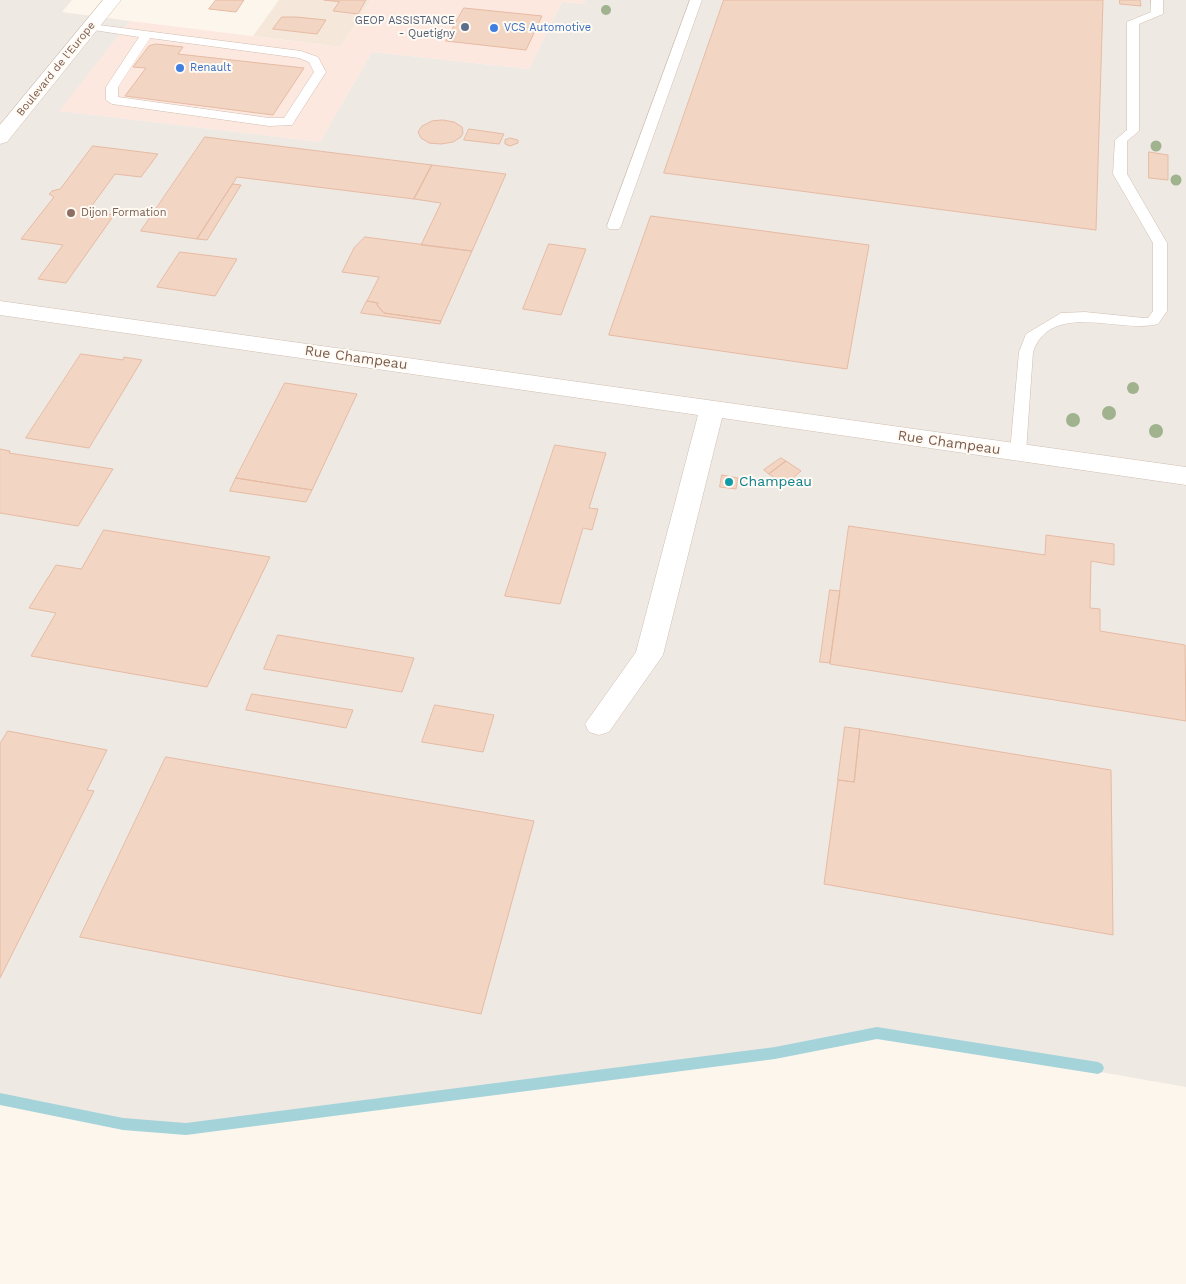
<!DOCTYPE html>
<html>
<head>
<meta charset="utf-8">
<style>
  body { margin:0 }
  canvas { display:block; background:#fdf6ec }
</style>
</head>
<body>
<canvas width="1186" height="1284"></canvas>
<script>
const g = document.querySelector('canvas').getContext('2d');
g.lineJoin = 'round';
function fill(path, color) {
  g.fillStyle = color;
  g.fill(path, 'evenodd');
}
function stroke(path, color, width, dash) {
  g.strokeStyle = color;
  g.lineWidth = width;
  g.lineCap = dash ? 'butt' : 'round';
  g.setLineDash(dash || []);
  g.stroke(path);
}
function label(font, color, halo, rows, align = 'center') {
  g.font = font + ' "Work Sans",sans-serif';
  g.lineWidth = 4;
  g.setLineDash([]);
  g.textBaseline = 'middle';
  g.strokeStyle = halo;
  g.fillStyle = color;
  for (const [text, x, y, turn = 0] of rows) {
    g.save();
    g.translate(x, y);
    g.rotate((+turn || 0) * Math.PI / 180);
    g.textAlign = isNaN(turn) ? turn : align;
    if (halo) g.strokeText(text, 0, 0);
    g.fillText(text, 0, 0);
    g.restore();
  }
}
fill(new Path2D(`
  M279 0H371L341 47 253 36Z`), '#f5e8da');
fill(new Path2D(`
  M371 0H585L584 4 562 2 529 69 372 52 320 142 58 111 130 21 341 47Z`), '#fde8e0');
fill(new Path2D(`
  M0 0H72L62 12 130 21 59 111 320 142 372 52 529 69 562 2 584 4 585 0H1186V1087L877 1033 186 1129 123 1124 0 1099Z`), '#efe9e4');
fill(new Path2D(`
  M877 1027 1098 1062 1102 1064 1104 1068 1102 1072 1098 1074 877 1039 775 1059 186 1135 123 1130 0 1105V1093L123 1118 186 1123 775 1047Z`), '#a5d3da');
const building = new Path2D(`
  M216 0H244L236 12 209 9Z
  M324 0H366L358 14 333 11 339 2Z
  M724 0H1103L1096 230 664 173Z
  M1120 0H1140L1141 6 1120 4Z
  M464 8 542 16 526 50 446 41Z
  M282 17H296L326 20 317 34 273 29Z
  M156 44 183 47 178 54 304 68 273 115 125 96 146 68 133 67 149 46Z
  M443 120 454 122 462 127 463 133 461 137 453 142 441 144 429 143 421 138 418 132 422 126 432 121Z
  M469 129 504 134 499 144 464 140Z
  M205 137 432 165 414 199 237 177 197 239 141 231Z
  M510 138 518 140V143L510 146 505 144V140Z
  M93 146 158 154 141 177 115 174 88 211 114 215 66 283 38 279 63 245 21 239 54 197 49 194 52 191 60 189Z
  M1149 152 1168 155V180L1149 178Z
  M432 165 506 174 472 251 421 245 441 203 414 199Z
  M233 184 241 185 207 240 197 239Z
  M651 216 869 245 847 369 609 335Z
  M365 237 472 251 441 321 384 313 377 305 378 303 367 301 379 277 342 272 354 248Z
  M549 244 586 249 561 315 523 309Z
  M180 252 237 259 215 296 157 287Z
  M367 301 378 303 377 305 384 313 441 321 440 324 361 313Z
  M81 354 123 360 124 357 142 360 89 448 26 438Z
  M285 383 357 394 312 490 236 478Z
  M555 445 606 453 589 508 598 509 592 530 583 528 560 604 505 596Z
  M0 449 10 451 9 453 113 469 78 526 0 513Z
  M781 458 786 461 769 474 764 470Z
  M786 461 801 471 785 485 769 474Z
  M722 475 738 478 736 489 720 487Z
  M236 478 312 490 306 502 230 491Z
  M849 526 1045 555 1046 535 1114 544V565L1091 561 1090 608 1100 609V631L1185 645 1186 721 830 664Z
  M104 530 270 557 207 687 31 656 56 613 29 608 56 565 81 569Z
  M830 590 840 591 830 663 820 662Z
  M278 635 414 658 402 692 264 669Z
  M252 694 353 710 346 728 246 710Z
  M435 705 494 715 483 752 422 742Z
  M845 727 860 729 854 782 838 780Z
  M860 729 1111 770 1113 935 824 884 838 780 854 782Z
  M8 731 107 750 87 790 94 791 0 978V744Z
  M166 757 534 821 481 1014 80 937Z`);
fill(building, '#f3d5c3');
stroke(building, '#e6bba3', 1);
const service = new Path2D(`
  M690 0H702L621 226 619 229H609L607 226Z
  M1151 0H1163V14L1139 24V131L1127 141V174L1167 243V311L1158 324C1120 334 1051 300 1033 352L1026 452 1024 456H1012L1010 452 1019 352 1026 334 1061 313 1085 312 1144 318H1148L1153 311V243L1113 174 1115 140 1127 130V22L1151 12Z
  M91 24 301 51 318 57 326 72 292 125 269 126 112 104 106 100V87L139 37 87 29V25ZM150 38 299 58 309 62 314 72 284 118H269L118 97V87Z`);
const minor = new Path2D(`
  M0 301 1186 467V485L722 418 663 655 609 732 599 735 589 732 585 724 636 652 698 415 0 315Z`);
const tertiary = new Path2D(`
  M103 0H121L7 142 0 144V125Z`);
stroke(service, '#d1beb0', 1);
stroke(minor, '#d1beb0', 1);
stroke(tertiary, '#d1beb0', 1);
fill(service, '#fff');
fill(minor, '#fff');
fill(tertiary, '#fff');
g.fillStyle = '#a0b28e';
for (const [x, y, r] of [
  [606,10,5],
  [1156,146,5.5],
  [1176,180,5.5],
  [1133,388,6],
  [1109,413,7],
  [1073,420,7],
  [1156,431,7]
]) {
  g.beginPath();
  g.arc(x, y, r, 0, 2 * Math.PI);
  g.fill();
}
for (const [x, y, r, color] of [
  [465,27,5,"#5c6f8a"],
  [494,28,5,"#3f7fe0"],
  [180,68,5,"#3f7fe0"],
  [71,213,5,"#8d6e63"],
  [729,482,5,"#0f9aa8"]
]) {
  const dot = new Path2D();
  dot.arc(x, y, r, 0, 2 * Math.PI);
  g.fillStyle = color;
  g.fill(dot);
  stroke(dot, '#fffaf3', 2);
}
label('11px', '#4e5e75', '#fffaf3', [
  ["GEOP ASSISTANCE",455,21],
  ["- Quetigny",455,34]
], 'right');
label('11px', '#366cbe', '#fffaf3', [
  ["VCS Automotive",504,28],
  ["Renault",190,68]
], 'left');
label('11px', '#7a5c4d', '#fffaf3', [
  ["Boulevard de l'Europe",56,69,-51]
]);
label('11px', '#785e54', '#fffaf3', [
  ["Dijon Formation",81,213]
], 'left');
label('14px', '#7a5c4d', '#fffaf3', [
  ["Rue Champeau",356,358,8],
  ["Rue Champeau",949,443,8]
]);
label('14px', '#0d838f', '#fffaf3', [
  ["Champeau",739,482]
], 'left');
</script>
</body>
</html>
